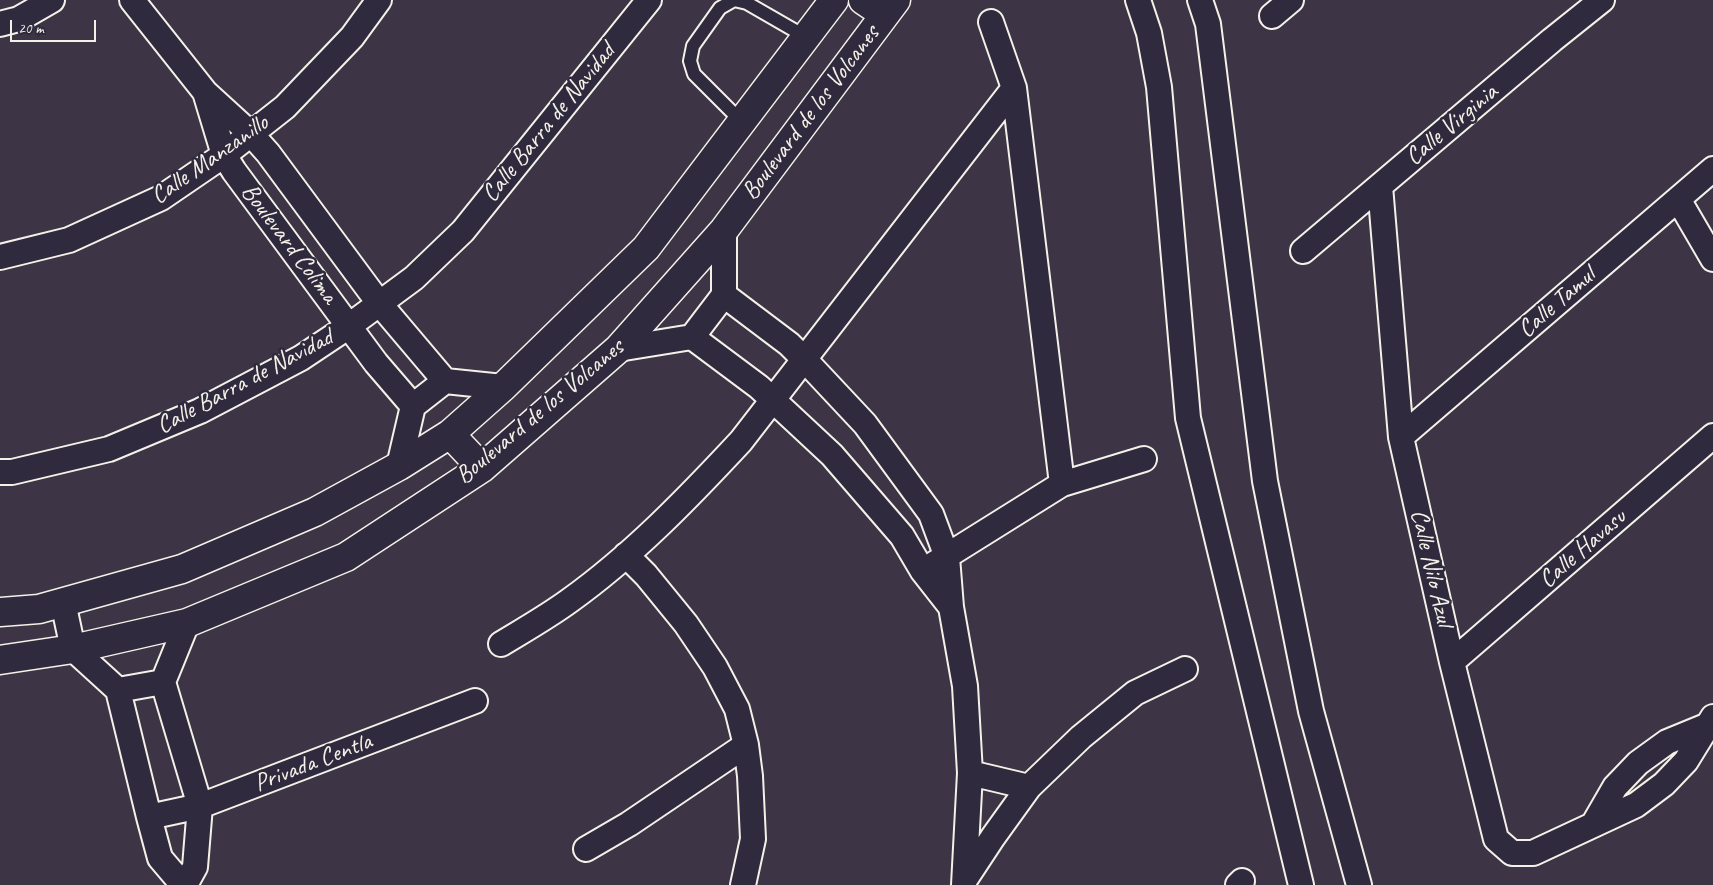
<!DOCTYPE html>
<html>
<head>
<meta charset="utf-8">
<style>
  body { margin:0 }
  #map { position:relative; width:1713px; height:885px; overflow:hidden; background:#3d3445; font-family:Caveat,sans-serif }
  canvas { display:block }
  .scale { position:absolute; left:10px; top:20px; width:86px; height:22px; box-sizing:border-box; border:2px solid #f4f1e8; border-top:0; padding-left:6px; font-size:15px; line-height:18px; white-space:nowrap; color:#f4f1e8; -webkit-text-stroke:4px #2f2a3d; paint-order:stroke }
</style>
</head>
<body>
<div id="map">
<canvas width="1713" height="885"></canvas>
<div class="scale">20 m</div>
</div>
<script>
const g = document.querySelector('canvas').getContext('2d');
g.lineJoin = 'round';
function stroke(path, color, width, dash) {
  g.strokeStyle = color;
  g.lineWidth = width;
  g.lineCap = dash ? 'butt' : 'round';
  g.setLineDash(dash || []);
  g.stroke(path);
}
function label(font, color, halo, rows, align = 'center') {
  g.font = font + ' Caveat,sans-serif';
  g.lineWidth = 5;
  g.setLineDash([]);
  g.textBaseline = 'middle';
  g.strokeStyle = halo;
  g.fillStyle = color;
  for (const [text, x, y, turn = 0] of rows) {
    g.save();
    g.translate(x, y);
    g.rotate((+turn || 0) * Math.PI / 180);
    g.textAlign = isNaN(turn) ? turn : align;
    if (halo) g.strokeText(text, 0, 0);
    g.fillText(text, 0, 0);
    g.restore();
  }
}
const lane = new Path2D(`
  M742 122 694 74 690 61 693 46 720 8 734 0 747 3 806 37`);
const street = new Path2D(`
  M132 0 205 92 251 134 268 153 379 303 445 381 503 387
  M1138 0 1149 33 1159 87 1188 418 1301 885
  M1200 0 1208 24 1265 481 1311 711 1359 885
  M1272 16 1291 0
  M991 22 1014 88 1062 484
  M0 24 19 19 52 0
  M205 92 224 155 234 171 376 363 413 406 399 466
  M1380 186 1401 437 1452 662 1496 839 1512 853H1533L1636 805 1664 784 1686 761 1713 717
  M1678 199 1713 259
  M724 230V295L789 344 805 360 865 424 931 514 947 557 951 607 965 686 970 773 964 885
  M1303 251 1552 40 1602 0
  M0 257 69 240 161 198 224 155 285 107 352 37 379 0
  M692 337 724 295
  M618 349 692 337 759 387 832 455 902 536 922 570 951 607
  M413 406 445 381
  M1401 437 1713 169
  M0 472H12L109 449 200 411 301 358 349 326 414 278 463 231 649 0
  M626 555 646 575 686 624 715 667 737 709 746 745 750 776 753 839 743 885
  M934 564 1062 484 1144 459
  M63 602 73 649 118 690 149 817 160 858 183 885
  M501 644C524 630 547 617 569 601 632 556 688 498 741 441L1014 88
  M1452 662 1713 436
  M118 690 163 682
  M970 773 1029 787
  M149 817 200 806 475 701
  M1593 825 1615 787 1638 763 1667 742 1706 726
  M586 849 629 824 746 745
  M966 878 993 837 1029 787 1081 737 1135 693 1185 669
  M185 885 195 867 200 806 163 682 187 623
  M1238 885 1242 881`);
const secondary = new Path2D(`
  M863 0 884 14
  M450 434 482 468
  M0 612 39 609 182 569 315 512 399 466 450 434 503 387 646 248 834 0
  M0 660 73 649 187 623 346 557 482 468 618 349 724 230 896 0`);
stroke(lane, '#f4f1e8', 16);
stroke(street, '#f4f1e8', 28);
stroke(secondary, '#f4f1e8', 31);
stroke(lane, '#2f2a3d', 12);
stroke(street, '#2f2a3d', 24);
stroke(secondary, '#2f2a3d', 28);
label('25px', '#f4f1e8', '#2f2a3d', [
  ["Boulevard de los Volcanes",811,113,-53],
  ["Calle Barra de Navidad",549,123,-51],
  ["Calle Virginia",1452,125,-40],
  ["Calle Manzanillo",210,160,-35],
  ["Boulevard Colima",289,244,53],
  ["Calle Tamul",1557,303,-41],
  ["Calle Barra de Navidad",245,382,-28],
  ["Boulevard de los Volcanes",540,412,-40],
  ["Calle Havasu",1583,549,-41],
  ["Calle Nilo Azul",1431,568,77],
  ["Privada Centla",313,763,-21]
]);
</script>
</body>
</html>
